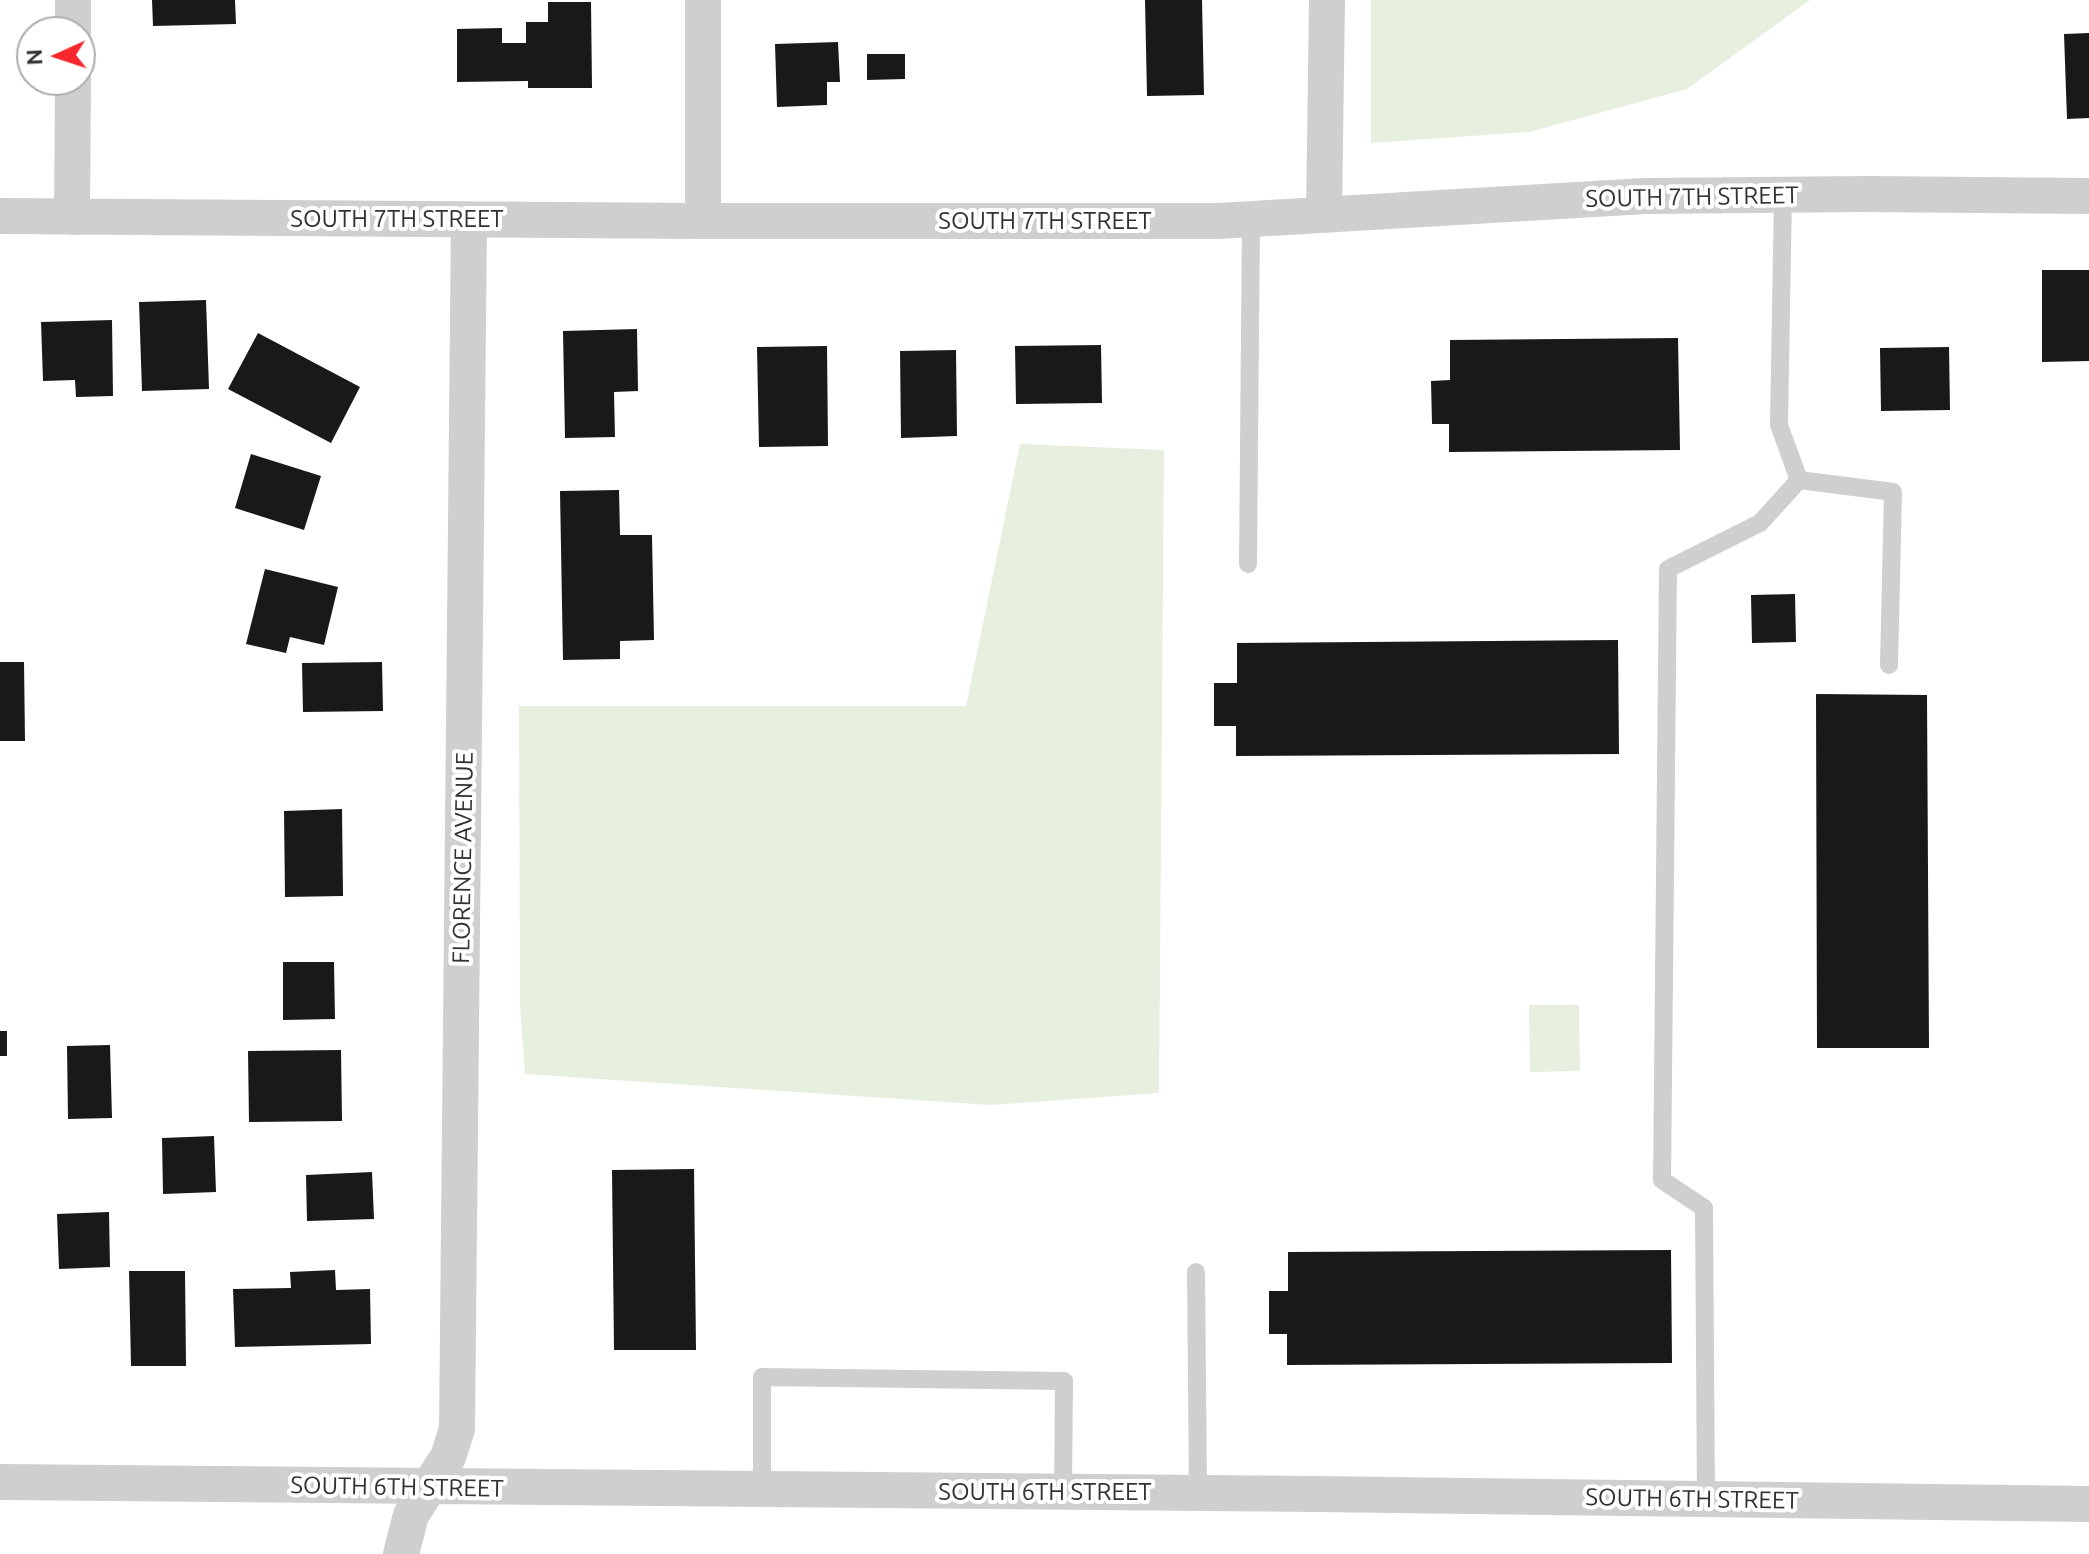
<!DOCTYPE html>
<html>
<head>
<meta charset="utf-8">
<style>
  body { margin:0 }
  #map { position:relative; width:2089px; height:1554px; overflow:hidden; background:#fff; font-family:Ubuntu,sans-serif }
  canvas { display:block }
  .north { position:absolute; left:16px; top:16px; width:80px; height:80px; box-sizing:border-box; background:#fff; border:2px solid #adadad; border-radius:50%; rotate:267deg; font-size:22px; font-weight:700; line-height:32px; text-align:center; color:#323232 }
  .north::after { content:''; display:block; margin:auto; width:28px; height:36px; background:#f6272d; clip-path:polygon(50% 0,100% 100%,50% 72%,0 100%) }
</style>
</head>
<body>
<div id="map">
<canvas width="2089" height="1554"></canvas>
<div class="north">N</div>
</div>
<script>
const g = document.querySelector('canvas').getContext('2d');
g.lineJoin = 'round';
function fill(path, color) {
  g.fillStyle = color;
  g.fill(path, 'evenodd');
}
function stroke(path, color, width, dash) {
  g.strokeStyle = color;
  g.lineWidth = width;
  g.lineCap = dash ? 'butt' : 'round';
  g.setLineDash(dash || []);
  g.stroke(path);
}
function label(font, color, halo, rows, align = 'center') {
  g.font = font + ' Ubuntu,sans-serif';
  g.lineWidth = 8;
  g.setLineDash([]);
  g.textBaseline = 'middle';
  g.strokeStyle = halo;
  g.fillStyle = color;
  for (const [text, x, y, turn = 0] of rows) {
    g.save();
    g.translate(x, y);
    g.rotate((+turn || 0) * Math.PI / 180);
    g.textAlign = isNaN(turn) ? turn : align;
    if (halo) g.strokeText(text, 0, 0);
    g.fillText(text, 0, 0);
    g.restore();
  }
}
fill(new Path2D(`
  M1371 0H1810L1687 89 1529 132 1371 143Z
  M1020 444 1164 450 1159 1093 991 1105 525 1074 520 1006 519 706H966Z
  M1529 1005H1579L1580 1071 1530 1072Z`), '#e7efdf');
fill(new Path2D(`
  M152 0H235L236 24 153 26Z
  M1145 0H1202L1204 95 1147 96Z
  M548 2H591L592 88H528V81L457 82V29L502 28V43H526V22H548Z
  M2089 33V118L2067 119 2064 34Z
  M838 42 840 82H827V105L777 107 775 44Z
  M867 54H905V79L867 80Z
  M2042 270H2089V361L2042 362Z
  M206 300 209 389 142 391 139 302Z
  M112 320 113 396 76 397 75 380 43 381 41 322Z
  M637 329 638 391 614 392 615 437 565 438 563 331Z
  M258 333 360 387 331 443 228 389Z
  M1678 338 1680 450 1449 452V424H1432L1431 381 1450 380V340Z
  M1101 345 1102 403 1016 404 1015 346Z
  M827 346 828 446 759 447 757 347Z
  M1949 347 1950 410 1881 411 1880 348Z
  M956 350 957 436 901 438 900 351Z
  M251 454 321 476 304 530 235 508Z
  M619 490 620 535H652L654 640 620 641V659L563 660 560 491Z
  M265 569 338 587 324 645 290 637 286 653 246 644Z
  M1795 594 1796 642 1752 643 1751 595Z
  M1618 640 1619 754 1236 756V726H1214V683H1237V643Z
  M0 662H24L25 741H0Z
  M382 662 383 711 303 712 302 663Z
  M1816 694 1927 695 1929 1048H1817Z
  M342 809 343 896 285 897 284 811Z
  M283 962H334L335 1019 283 1020Z
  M0 1031H7V1056H0Z
  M110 1045 112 1118 68 1119 67 1046Z
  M341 1050 342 1121 249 1122 248 1051Z
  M214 1136 216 1192 163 1194 162 1138Z
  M694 1169 696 1350H614L612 1170Z
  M372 1172 374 1219 307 1221 306 1175Z
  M109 1212 110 1267 59 1269 57 1214Z
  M1671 1250 1672 1363 1287 1365V1334H1269V1291H1288V1252Z
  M335 1270 336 1290 370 1289 371 1344 235 1347 233 1289 291 1288 290 1272Z
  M129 1271H185L186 1366H131Z`), '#191919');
stroke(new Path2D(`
  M1799 480 1893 492 1889 665
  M1248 564 1251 219
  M1196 1272 1198 1493
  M762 1490V1377L1064 1381 1063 1492
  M1706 1499 1704 1208 1662 1180 1668 569 1760 523 1799 480 1779 425 1783 194`), '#cfcfcf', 18);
stroke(new Path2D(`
  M73 32V0
  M1324 215 1327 0
  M0 216 703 221H1218L1645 196 1865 194 2089 196
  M72 217 73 80
  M703 221V0
  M0 1482 1316 1494 2089 1504
  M401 1554 411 1515 448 1457 457 1429 469 220`), '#cfcfcf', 36);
label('24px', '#323232', '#fff', [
  ["SOUTH 7TH STREET",1692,197,-1],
  ["SOUTH 7TH STREET",397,219],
  ["SOUTH 7TH STREET",1045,221],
  ["FLORENCE AVENUE",463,858,-89],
  ["SOUTH 6TH STREET",397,1487,1],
  ["SOUTH 6TH STREET",1045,1492],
  ["SOUTH 6TH STREET",1692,1499,1]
]);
</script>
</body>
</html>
